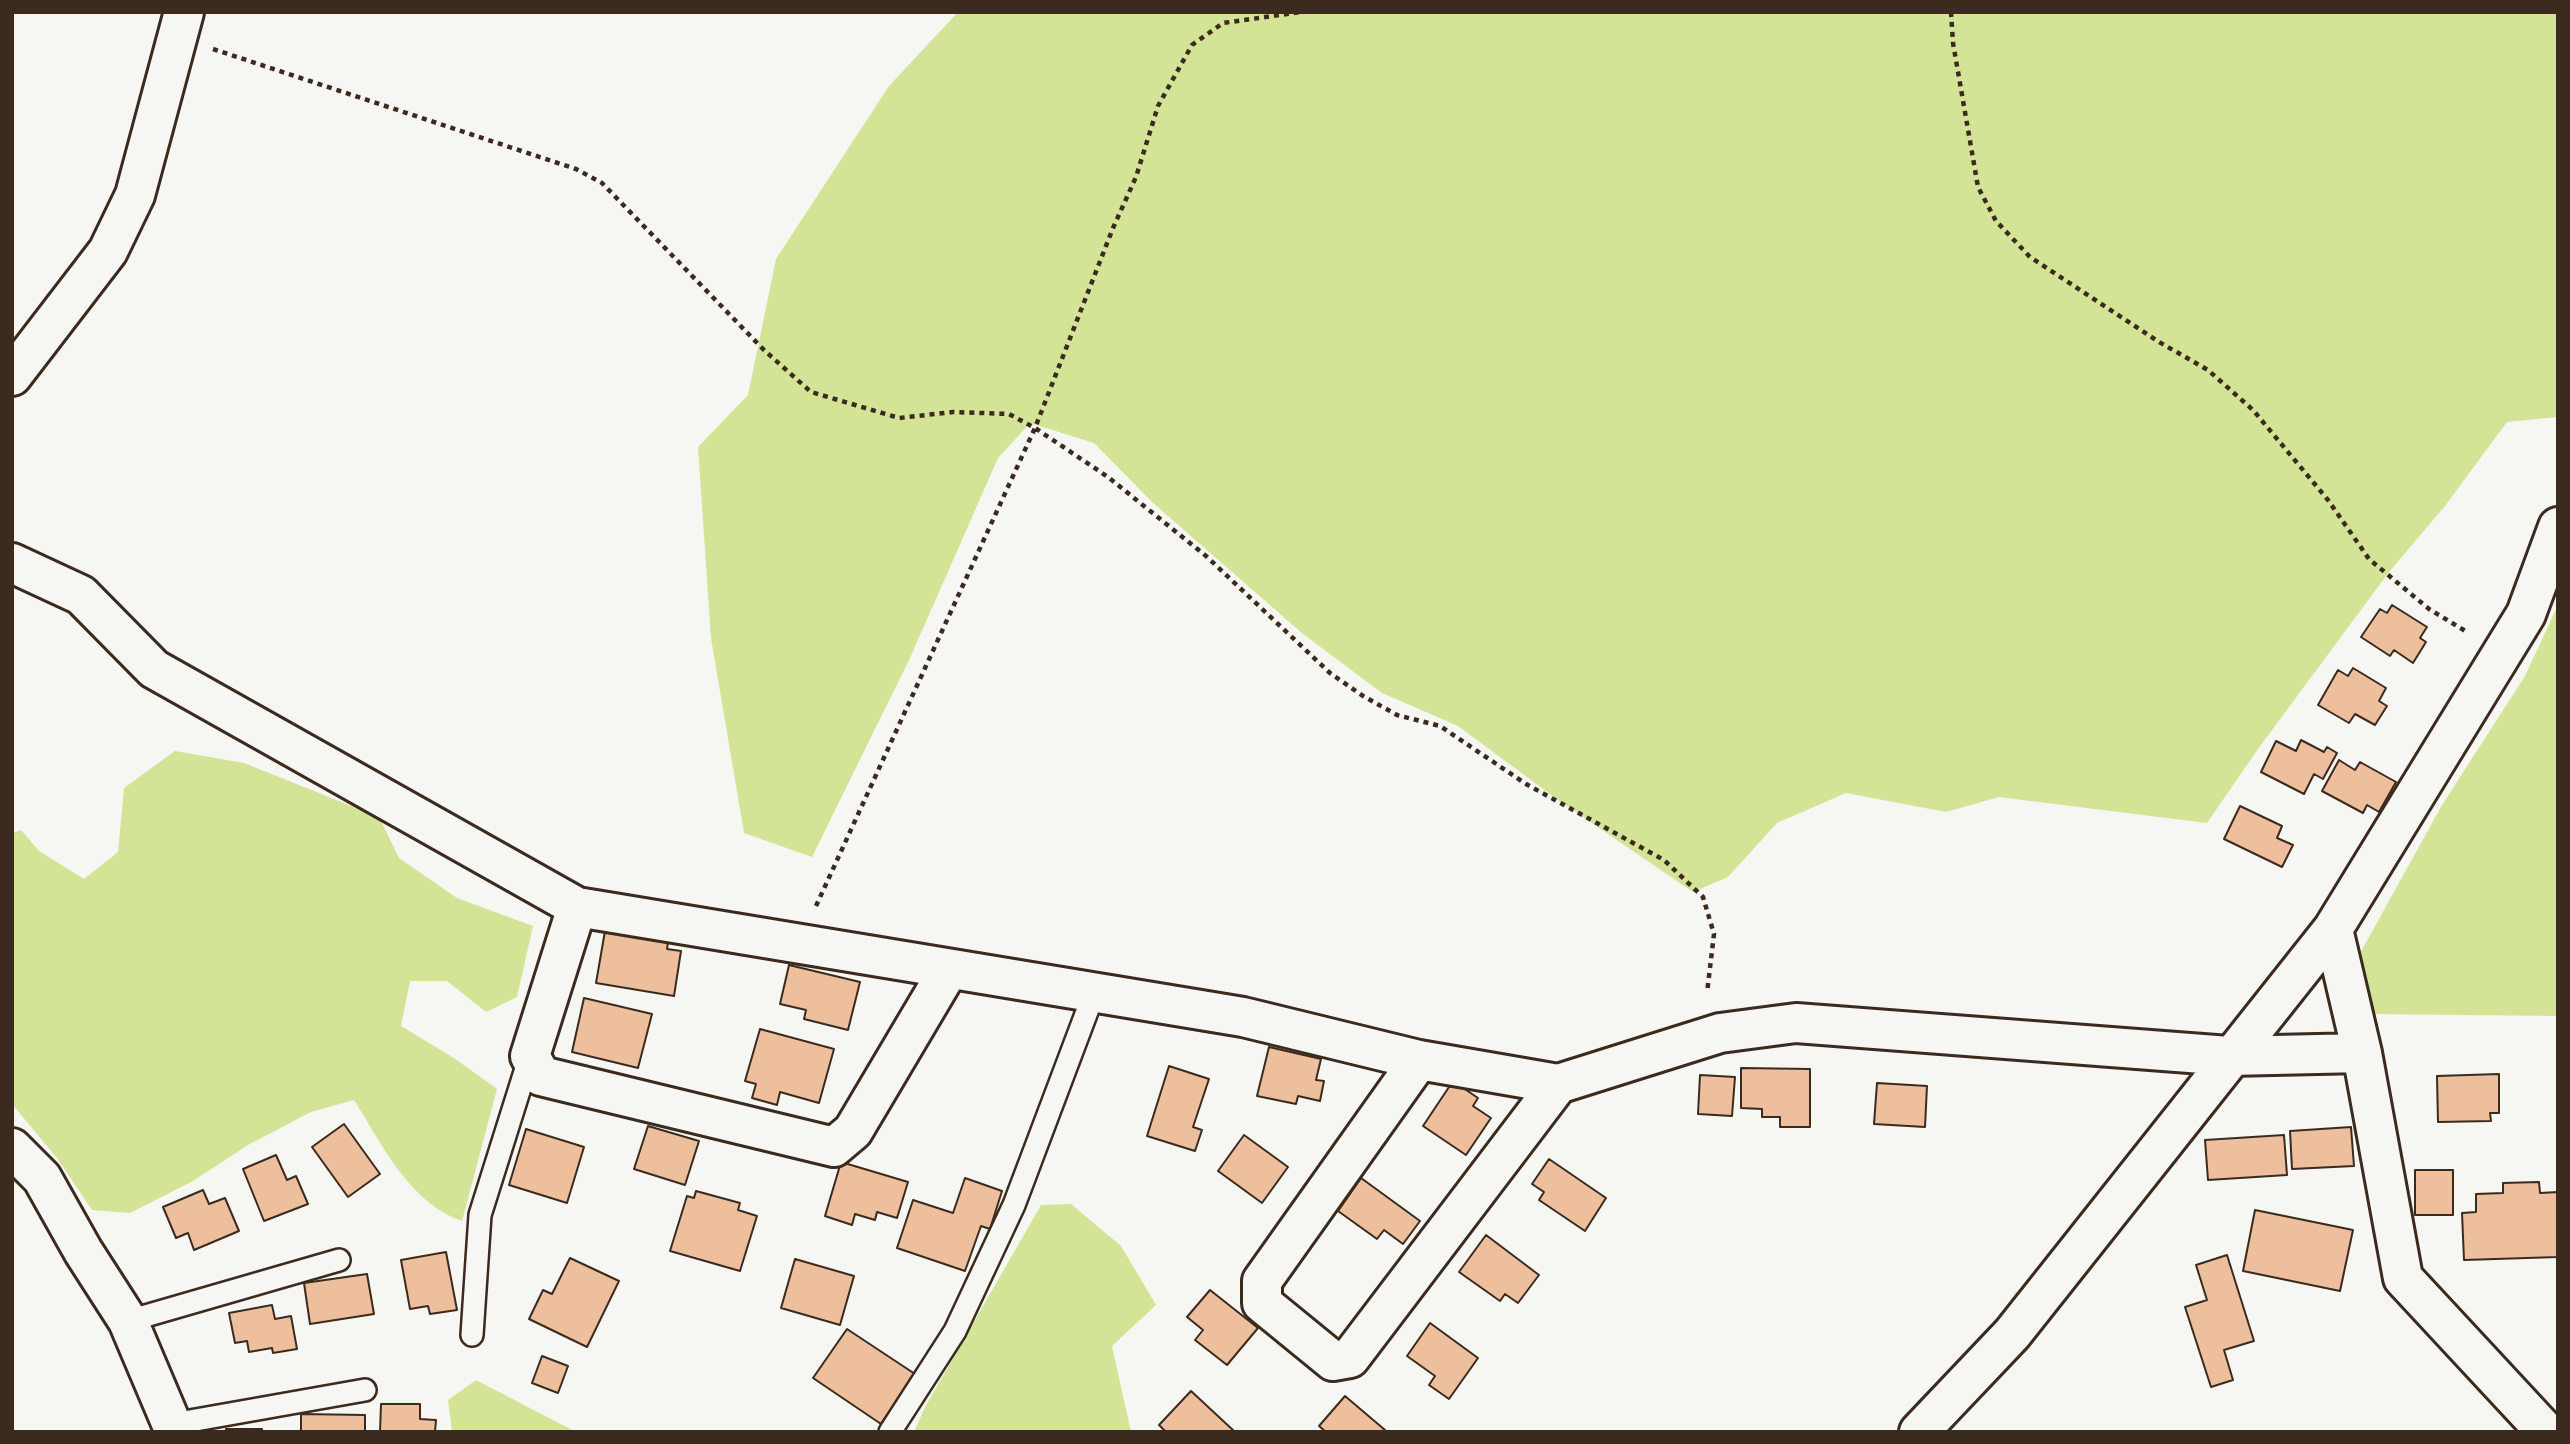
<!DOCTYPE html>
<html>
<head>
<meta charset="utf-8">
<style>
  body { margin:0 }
  #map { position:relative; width:2570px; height:1444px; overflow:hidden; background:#f6f6f2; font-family:Pangolin,sans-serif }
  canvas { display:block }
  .frame { position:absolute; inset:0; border:14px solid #3b2a1e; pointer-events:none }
</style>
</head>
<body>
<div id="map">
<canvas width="2570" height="1444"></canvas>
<div class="frame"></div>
</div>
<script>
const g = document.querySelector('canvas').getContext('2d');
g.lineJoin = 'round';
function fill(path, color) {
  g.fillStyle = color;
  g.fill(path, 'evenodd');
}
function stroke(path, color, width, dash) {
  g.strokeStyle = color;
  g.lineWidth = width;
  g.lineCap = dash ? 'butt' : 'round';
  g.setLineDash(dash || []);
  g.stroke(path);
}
fill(new Path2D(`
  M958 12H2558V417L2507 422 2445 506 2389 572 2258 749 2207 823 1999 797 1946 812 1846 793 1777 823 1728 877 1693 892 1558 800 1458 726 1382 693 1303 634 1152 502 1094 443 1030 423 998 458 910 658 812 857 744 833 711 638 698 447 748 395 776 259 889 86Z
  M2558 605V1016L2369 1014 2359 955 2442 805 2525 676Z
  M175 751 244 763 379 817 399 858 457 898 533 926 517 997 486 1012 447 981H410L401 1026 454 1058 497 1089 462 1221C409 1203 382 1144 354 1100L311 1112 248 1145 193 1181 130 1213 92 1210 57 1158 12 1104V833L21 830 39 851 84 879 118 852 124 788Z
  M1071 1204 1121 1246 1156 1305 1112 1346 1131 1432H914L925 1407 1041 1205Z
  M476 1380 576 1432H452L448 1400Z`), '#d4e497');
const building = new Path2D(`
  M2392 605 2427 627 2420 638 2426 642 2413 663 2394 650 2390 656 2361 637 2380 609 2387 613Z
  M2353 668 2386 688 2379 701 2387 706 2375 725 2355 714 2349 723 2318 705 2338 670 2348 676Z
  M2301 740 2324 752 2327 747 2337 753 2323 779 2314 774 2304 794 2261 772 2276 741 2296 751Z
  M2339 760 2355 770 2360 762 2396 782 2379 812 2367 805 2363 813 2322 791Z
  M2240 806 2282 826 2277 838 2293 845 2282 867 2224 839Z
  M605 931 668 942 667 949 681 951 674 996 596 983Z
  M789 965 860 982 848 1030 804 1019 806 1010 780 1004Z
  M584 998 652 1014 638 1068 572 1052Z
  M760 1029 834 1049 819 1103 780 1092 777 1105 752 1098 756 1084 745 1081Z
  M1269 1047 1321 1059 1316 1080 1324 1081 1320 1101 1298 1096 1296 1104 1257 1096Z
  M1169 1066 1209 1079 1193 1127 1202 1130 1195 1151 1147 1136Z
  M1741 1068 1810 1069V1127H1780V1117H1762V1109L1741 1108Z
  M2499 1074V1113H2490L2491 1121 2438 1122 2437 1076Z
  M1700 1075 1735 1077 1732 1116 1698 1114Z
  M1453 1081 1478 1098 1473 1106 1491 1118 1466 1155 1423 1126Z
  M1877 1083 1927 1086 1925 1127 1874 1124Z
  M344 1124 380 1174 348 1197 312 1147Z
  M648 1126 699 1141 685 1185 634 1169Z
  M2351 1127 2354 1166 2292 1169 2290 1131Z
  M526 1129 584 1147 567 1203 509 1185Z
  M1244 1135 1288 1167 1262 1203 1218 1171Z
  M2284 1135 2287 1175 2208 1180 2205 1140Z
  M276 1155 287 1180 296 1176 308 1204 264 1221 243 1169Z
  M1549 1159 1606 1198 1585 1231 1539 1200 1544 1192 1532 1184Z
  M841 1162 908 1182 897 1218 877 1212 875 1220 855 1214 852 1225 825 1216Z
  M2415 1170H2453V1215H2415Z
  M965 1178 1002 1191 990 1229 981 1226 965 1271 897 1248 913 1200 953 1213Z
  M1361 1178 1420 1221 1403 1244 1384 1230 1377 1239 1338 1211Z
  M2539 1182 2540 1193 2558 1192V1257L2464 1260 2462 1213 2476 1212V1194L2503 1193V1183Z
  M203 1190 209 1204 225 1198 239 1231 194 1250 188 1233 176 1238 163 1207Z
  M696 1191 740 1203 738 1210 757 1216 740 1271 670 1251 687 1196 694 1198Z
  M2255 1210 2353 1230 2340 1291 2243 1271Z
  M1486 1235 1539 1275 1518 1303 1505 1294 1500 1301 1459 1272Z
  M446 1252 457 1310 430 1314 428 1306 410 1309 401 1260Z
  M2227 1255 2254 1341 2224 1350 2233 1380 2211 1387 2185 1307 2207 1300 2196 1265Z
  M570 1258 619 1281 587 1347 529 1319 543 1290 552 1294Z
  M795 1259 854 1276 840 1325 781 1308Z
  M367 1274 374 1314 310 1324 304 1283Z
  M1210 1290 1258 1328 1227 1365 1195 1340 1203 1330 1187 1317Z
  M272 1305 275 1319 291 1316 297 1349 273 1353 272 1348 249 1352 247 1341 235 1343 229 1313Z
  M1430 1323 1478 1358 1449 1399 1429 1385 1435 1376 1407 1356Z
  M847 1329 915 1374 881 1424 813 1378Z
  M542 1356 568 1366 558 1393 532 1383Z
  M1191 1391 1234 1431 1166 1432 1159 1425Z
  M1345 1396 1385 1430 1383 1432H1326L1319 1426Z
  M381 1404H420V1419L436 1420 435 1432H380Z
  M301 1414 365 1415V1432H301Z
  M226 1429H262V1432H226Z`);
fill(building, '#edbf9d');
stroke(building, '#3b2a1e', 2);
const lane = new Path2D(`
  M128 1321 339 1260
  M472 1335 480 1215 530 1056
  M173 1424 365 1390
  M890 1432 955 1331 1014 1205 1094 993`);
const street = new Path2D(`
  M12 376 108 251 135 195 184 12
  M12 563 81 595 154 669 577 907 1243 1017 1419 1060 1558 1084 1720 1033 1796 1023 2229 1056 2362 1053
  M577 907 530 1056 541 1076 834 1147 853 1131 949 969
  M2333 929 2362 1053 2403 1278 2546 1432
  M1419 1060 1262 1281V1303L1333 1361 1350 1358 1558 1084
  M12 1148 42 1178 83 1251 128 1321 175 1432
  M1919 1432 2012 1334 2333 929 2526 614 2558 527`);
stroke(lane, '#3b2a1e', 26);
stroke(street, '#3b2a1e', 44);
stroke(new Path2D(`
  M1951 12 1953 43 1978 187 1996 221 2030 257 2159 342 2208 370 2253 410 2328 500 2369 559 2429 609 2467 632
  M213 49 576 169 602 183 764 350 811 392 899 418 953 412 1009 414 1035 428 1108 477 1206 556 1330 673 1363 696 1397 715 1440 726 1526 784 1664 860 1703 897 1714 934 1707 993
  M816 906 1035 428 1113 228 1136 177 1158 106 1192 45 1223 23 1301 12`), '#3b2a1e', 4.5, [5, 5]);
stroke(lane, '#f6f6f2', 21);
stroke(street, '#f6f6f2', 38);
</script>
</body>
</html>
